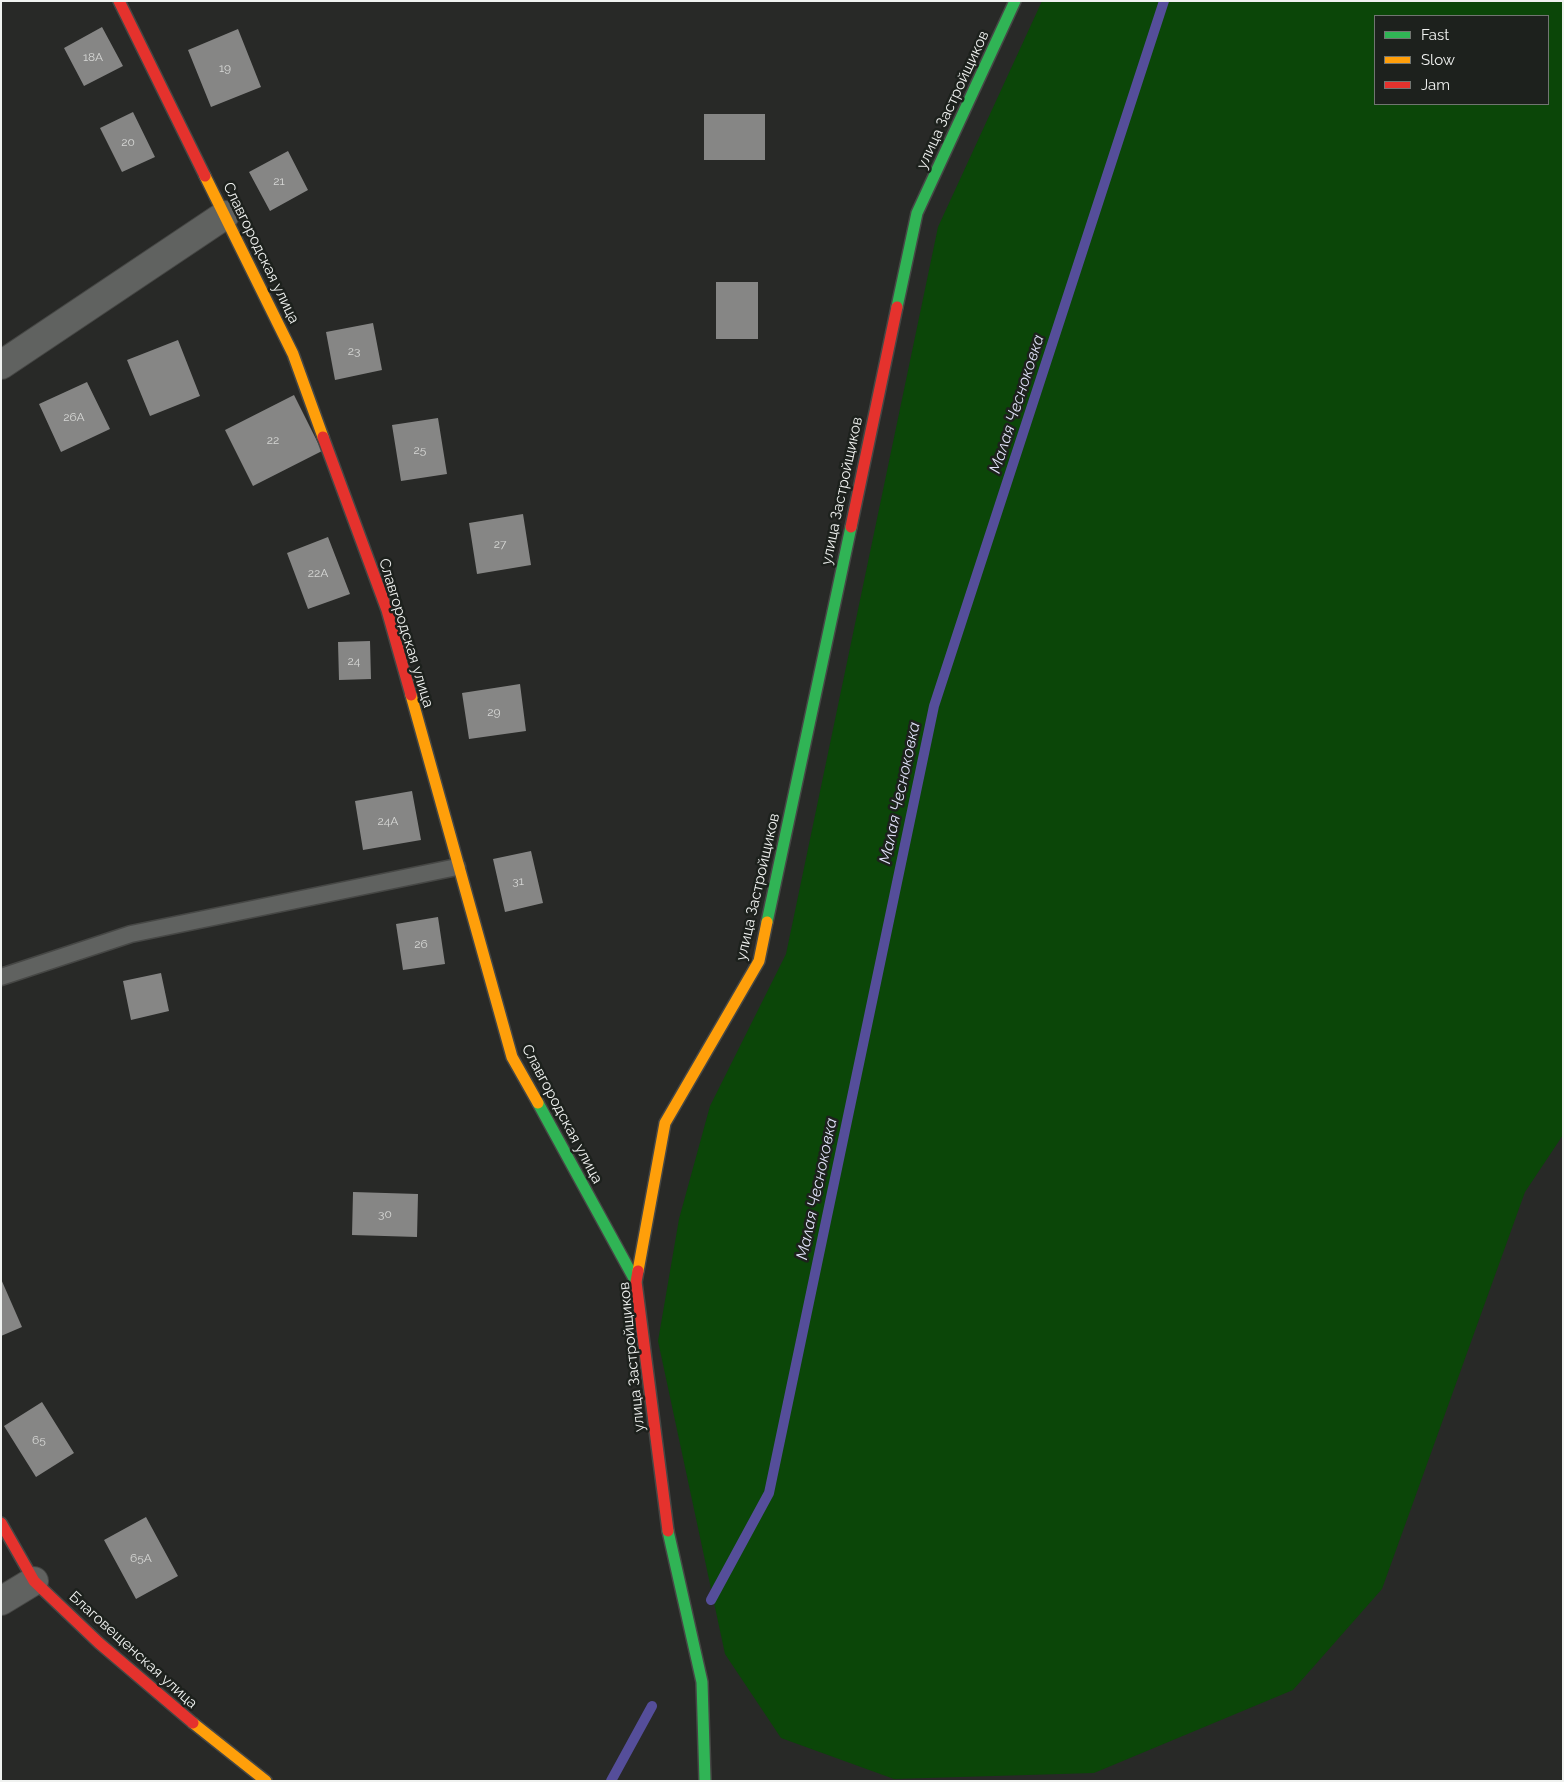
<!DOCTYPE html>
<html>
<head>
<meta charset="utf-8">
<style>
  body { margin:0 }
  #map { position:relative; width:1564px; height:1782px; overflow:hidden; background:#282927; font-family:Raleway,sans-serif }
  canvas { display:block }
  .frame { position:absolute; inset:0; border:2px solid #f0f2f0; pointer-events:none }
  .legend { position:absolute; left:1374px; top:15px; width:175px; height:90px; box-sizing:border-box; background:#1d211d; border:1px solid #717571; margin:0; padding:6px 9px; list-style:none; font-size:15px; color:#f0f2f0 }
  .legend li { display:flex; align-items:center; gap:10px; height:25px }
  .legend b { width:25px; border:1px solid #717571 }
</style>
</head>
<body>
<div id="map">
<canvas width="1564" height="1782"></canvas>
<div class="frame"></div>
<ul class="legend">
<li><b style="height:6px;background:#30b455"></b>Fast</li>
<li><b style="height:6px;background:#ff9f0a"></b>Slow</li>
<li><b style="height:6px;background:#e5322d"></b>Jam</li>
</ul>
</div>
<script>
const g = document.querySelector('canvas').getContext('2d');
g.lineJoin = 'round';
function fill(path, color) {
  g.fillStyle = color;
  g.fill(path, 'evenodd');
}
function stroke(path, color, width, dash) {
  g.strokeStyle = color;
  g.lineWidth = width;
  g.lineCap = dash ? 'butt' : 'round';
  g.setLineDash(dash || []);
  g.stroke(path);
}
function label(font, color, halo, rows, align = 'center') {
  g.font = font + ' Raleway,sans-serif';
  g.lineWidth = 5;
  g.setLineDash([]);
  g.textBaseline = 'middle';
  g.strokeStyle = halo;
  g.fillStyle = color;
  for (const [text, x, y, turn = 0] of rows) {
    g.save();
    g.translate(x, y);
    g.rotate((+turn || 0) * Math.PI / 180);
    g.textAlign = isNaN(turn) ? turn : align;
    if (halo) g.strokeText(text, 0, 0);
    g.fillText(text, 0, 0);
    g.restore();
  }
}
fill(new Path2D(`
  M1042 1H1563V1135L1525 1192 1382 1589 1293 1690 1094 1773 894 1779 781 1738 725 1654 658 1341 679 1219 710 1106 786 954 938 227ZM1375 16H1548V104H1375Z`), '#0b4608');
stroke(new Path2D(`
  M711 1600 769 1493 934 706 1164 1
  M611 1781 652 1706`), '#554e9a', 10);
fill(new Path2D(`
  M102 27 123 66 84 86 64 48Z
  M238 29 261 87 211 107 188 50Z
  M133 112 155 157 122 172 100 128Z
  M704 114H765V160H704Z
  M288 151 308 190 270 211 249 172Z
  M716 282H758V339H716Z
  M373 323 382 370 335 380 326 332Z
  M178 340 200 396 150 416 127 360Z
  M87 382 110 429 61 452 39 404Z
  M294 395 322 451 253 486 225 430Z
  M438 418 447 474 401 481 392 425Z
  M523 514 531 565 477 574 469 523Z
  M328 537 350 594 308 609 287 553Z
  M370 641 371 679 339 680 338 642Z
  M520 684 526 731 469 739 462 693Z
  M412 791 421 840 363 850 355 801Z
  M531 851 543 903 505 912 493 859Z
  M438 917 445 964 403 970 396 924Z
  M161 973 169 1011 131 1020 123 981Z
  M353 1192 418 1194 417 1237 352 1235Z
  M1 1279 22 1327 1 1336Z
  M42 1402 74 1453 36 1477 4 1426Z
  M146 1517 178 1576 136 1599 104 1540Z`), '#868685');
const lane = new Path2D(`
  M1 977 131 934 457 867`);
const street = new Path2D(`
  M1 365 225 215
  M1 1601 34 1581`);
const fast = new Path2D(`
  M897 307 917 213 1015 1
  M767 922 851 527
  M538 1103 636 1282
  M668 1531 702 1682 705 1781`);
const slow = new Path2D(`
  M205 176 293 354 323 437
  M411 695 512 1057 538 1103
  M638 1271 665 1123 759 961 767 922
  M193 1723 266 1781`);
const jam = new Path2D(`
  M119 1 205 176
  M323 437 387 610 411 695
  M851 527 897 307
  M638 1271 636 1282 668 1531
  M1 1523 34 1581 99 1643 193 1723`);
stroke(lane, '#464745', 19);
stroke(street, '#464745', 30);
stroke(fast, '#464745', 14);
stroke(slow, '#464745', 14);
stroke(jam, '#464745', 14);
stroke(lane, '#606260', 16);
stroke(street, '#606260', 28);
stroke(fast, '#30b455', 11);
stroke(slow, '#ff9f0a', 11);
stroke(jam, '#e5322d', 11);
label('12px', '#d6d7d5', null, [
  ["18А",93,57],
  ["19",225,68],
  ["20",128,142],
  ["21",279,181],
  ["23",354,351],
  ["26А",74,417],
  ["22",273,440],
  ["25",420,450],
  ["27",500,544],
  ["22А",318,573],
  ["24",354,661],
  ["29",494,712],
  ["24А",388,821],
  ["31",518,881],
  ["26",421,944],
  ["30",385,1214],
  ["65",39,1440],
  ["65А",141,1558]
]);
label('15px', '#f0f2f0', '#1d211d', [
  ["улица Застройщиков",953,100,-65],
  ["Славгородская улица",261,253,64],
  ["улица Застройщиков",842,491,-78],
  ["Славгородская улица",406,633,73],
  ["улица Застройщиков",758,887,-77],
  ["Славгородская улица",562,1114,62],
  ["улица Застройщиков",632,1357,-96],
  ["Благовещенская улица",133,1650,42]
]);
label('italic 16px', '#dedff6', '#1d211d', [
  ["Малая Чесноковка",1017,404,-72],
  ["Малая Чесноковка",900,793,-78],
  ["Малая Чесноковка",817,1189,-78]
]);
</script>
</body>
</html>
